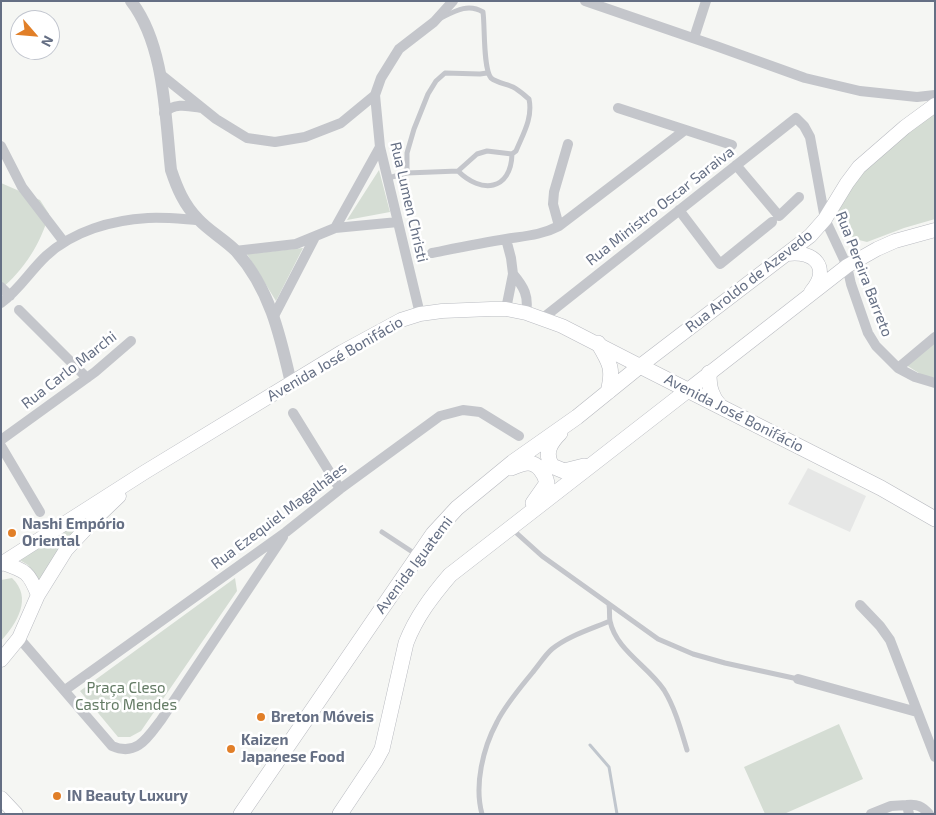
<!DOCTYPE html>
<html>
<head>
<meta charset="utf-8">
<style>
  body { margin:0 }
  #map { position:relative; width:936px; height:815px; overflow:hidden; background:#f5f6f3; font-family:"Exo 2",sans-serif }
  canvas { display:block }
  .frame { position:absolute; inset:0; border:2px solid #656f84; pointer-events:none }
  .north { position:absolute; left:10px; top:10px; width:50px; height:50px; box-sizing:border-box; background:#fff; border:1px solid #c1c5ce; border-radius:50%; rotate:117deg; font-size:14px; font-weight:700; line-height:20px; text-align:center; color:#656f84 }
  .north::after { content:''; display:block; margin:auto; width:18px; height:22px; background:#e17f28; clip-path:polygon(50% 0,100% 100%,50% 72%,0 100%) }
</style>
</head>
<body>
<div id="map">
<canvas width="936" height="815"></canvas>
<div class="frame"></div>
<div class="north">N</div>
</div>
<script>
const g = document.querySelector('canvas').getContext('2d');
g.lineJoin = 'round';
function fill(path, color) {
  g.fillStyle = color;
  g.fill(path, 'evenodd');
}
function stroke(path, color, width, dash) {
  g.strokeStyle = color;
  g.lineWidth = width;
  g.lineCap = dash ? 'butt' : 'round';
  g.setLineDash(dash || []);
  g.stroke(path);
}
function label(font, color, halo, rows, align = 'center') {
  g.font = font + ' "Exo 2",sans-serif';
  g.lineWidth = 5;
  g.setLineDash([]);
  g.textBaseline = 'middle';
  g.strokeStyle = halo;
  g.fillStyle = color;
  for (const [text, x, y, turn = 0] of rows) {
    g.save();
    g.translate(x, y);
    g.rotate((+turn || 0) * Math.PI / 180);
    g.textAlign = isNaN(turn) ? turn : align;
    if (halo) g.strokeText(text, 0, 0);
    g.fillText(text, 0, 0);
    g.restore();
  }
}
fill(new Path2D(`
  M808 468 866 496 850 532 788 504Z`), '#e6e7e6');
fill(new Path2D(`
  M935 111V219L904 228 867 242 855 239 845 232 839 222 837 210 860 173Z
  M379 170 390 212 347 220Z
  M1 183 40 200 49 214C41 243 24 270 1 289Z
  M303 248 276 301 247 254Z
  M935 341V378L922 375 906 365Z
  M105 503 40 582 28 565 18 559Z
  M12 578C33 598 17 623 1 641V580Z
  M235 578 237 591 141 731 130 737H118L80 691Z
  M839 724 863 779 784 814H765L744 767Z`), '#d5ddd4');
stroke(new Path2D(`
  M590 745 609 767 617 814`), '#c0c6cd', 3);
const secondary = new Path2D(`
  M787 254C815 250 831 268 811 292
  M688 390 847 266 877 249 895 241 935 230
  M3 563C26 571 29 572 38 595
  M1 564 145 472 342 352 401 320 420 314 442 311 491 309H506L526 313 562 326 640 366 810 236 825 219 847 183 859 167 905 127 935 105
  M1 660 19 638 38 595 66 550 94 520 119 496
  M1 798 16 814`);
const primary = new Path2D(`
  M598 343C610 363 614 369 608 392
  M709 373C709 387 711 396 720 406
  M560 433C550 443 544 453 552 466L564 471 584 466
  M511 468C516 466 523 463 528 463 538 463 545 474 547 483L533 503
  M241 814 433 534 457 508 513 462 577 417 640 366 881 488 935 519
  M340 814 376 760 382 749 406 643C416 617 432 596 450 575L688 390`);
stroke(secondary, '#b9bbc1', 15);
stroke(primary, '#b7b9bf', 16);
stroke(new Path2D(`
  M458 171C481 194 511 191 512 154
  M407 173V153L414 129 428 94 436 81 445 73 480 74 487 73
  M388 178 407 173 458 171 477 154 487 151 512 154 516 151C523 134 533 118 529 99 524 95 519 90 513 87 507 84 497 83 491 78 483 69 485 26 483 12 468 3 455 11 441 18
  M512 529 542 556 658 639 693 654 725 663 798 679
  M382 532 417 555
  M609 605C610 610 609 616 610 621 616 650 648 666 664 690 675 708 681 730 687 750
  M482 814C474 785 483 748 497 722 506 704 520 688 533 672 539 665 545 655 552 649 568 636 591 629 610 621`), '#c4c6cb', 5);
stroke(new Path2D(`
  M585 1 716 46 805 78 860 91 917 97 935 95
  M694 38 706 1
  M160 74 216 119 247 138 275 142 305 137 341 123 375 95 381 78 399 49 434 22 453 1
  M375 95 380 147 420 314
  M618 108 732 145
  M164 113C174 102 189 106 202 108
  M1 146 22 187 64 242
  M736 165 779 216 799 197
  M679 210 720 264 772 222
  M559 226 553 204 554 192 568 144
  M335 228 398 222
  M506 239 511 258 513 274 506 309
  M235 251 296 244 335 228 380 147
  M432 253C457 248 481 243 506 239 525 236 542 235 559 226L685 130
  M513 274C524 287 529 296 526 313
  M1 287 10 296
  M1 303C19 290 30 271 46 256 73 231 112 220 148 218 164 217 182 219 198 220
  M19 310 87 378
  M274 316 315 237
  M543 318 796 118 804 126 810 137 825 219 847 266 851 284 868 333 876 346 898 368 915 377 935 383
  M898 368 935 337
  M293 413 340 489
  M1 440 95 372 131 341
  M1 446 40 512
  M860 605 880 626 890 640 935 757
  M19 638 112 746C137 757 148 737 161 720L283 537
  M798 679 917 712
  M65 690 286 532 340 489 440 416 463 410 480 412 519 436
  M907 805C917 804 922 806 929 814
  M871 814 891 806 907 805 909 814`), '#c4c6cb', 10);
stroke(new Path2D(`
  M131 1C165 45 165 116 171 170 177 188 184 205 198 219 209 231 224 239 236 251 270 289 280 335 291 383`), '#c4c6cb', 12);
stroke(secondary, '#fff', 14);
stroke(primary, '#fff', 15);
for (const [x, y, r, color] of [
  [12,533,5,"#e17f28"],
  [261,717,5,"#e17f28"],
  [231,749,5,"#e17f28"],
  [57,796,5,"#e17f28"]
]) {
  const dot = new Path2D();
  dot.arc(x, y, r, 0, 2 * Math.PI);
  g.fillStyle = color;
  g.fill(dot);
  stroke(dot, '#fff', 2);
}
label('15px', '#656f84', '#fff', [
  ["Rua Lumen Christi",409,202,77],
  ["Rua Ministro Oscar Saraiva",660,206,-38],
  ["Rua Pereira Barreto",864,274,69],
  ["Rua Aroldo de Azevedo",749,281,-38],
  ["Avenida José Bonifácio",335,359,-30],
  ["Rua Carlo Marchi",69,370,-38],
  ["Avenida José Bonifácio",734,413,27],
  ["Rua Ezequiel Magalhães",279,516,-37],
  ["Avenida Iguatemi",414,565,-53]
]);
label('bold 15px', '#656f84', '#fff', [
  ["Nashi Empório",22,524],
  ["Oriental",22,541],
  ["Breton Móveis",271,717],
  ["Kaizen",241,740],
  ["Japanese Food",241,757],
  ["IN Beauty Luxury",67,796]
], 'left');
label('15px', '#647b65', '#fff', [
  ["Praça Cleso",126,688],
  ["Castro Mendes",126,705]
]);
</script>
</body>
</html>
